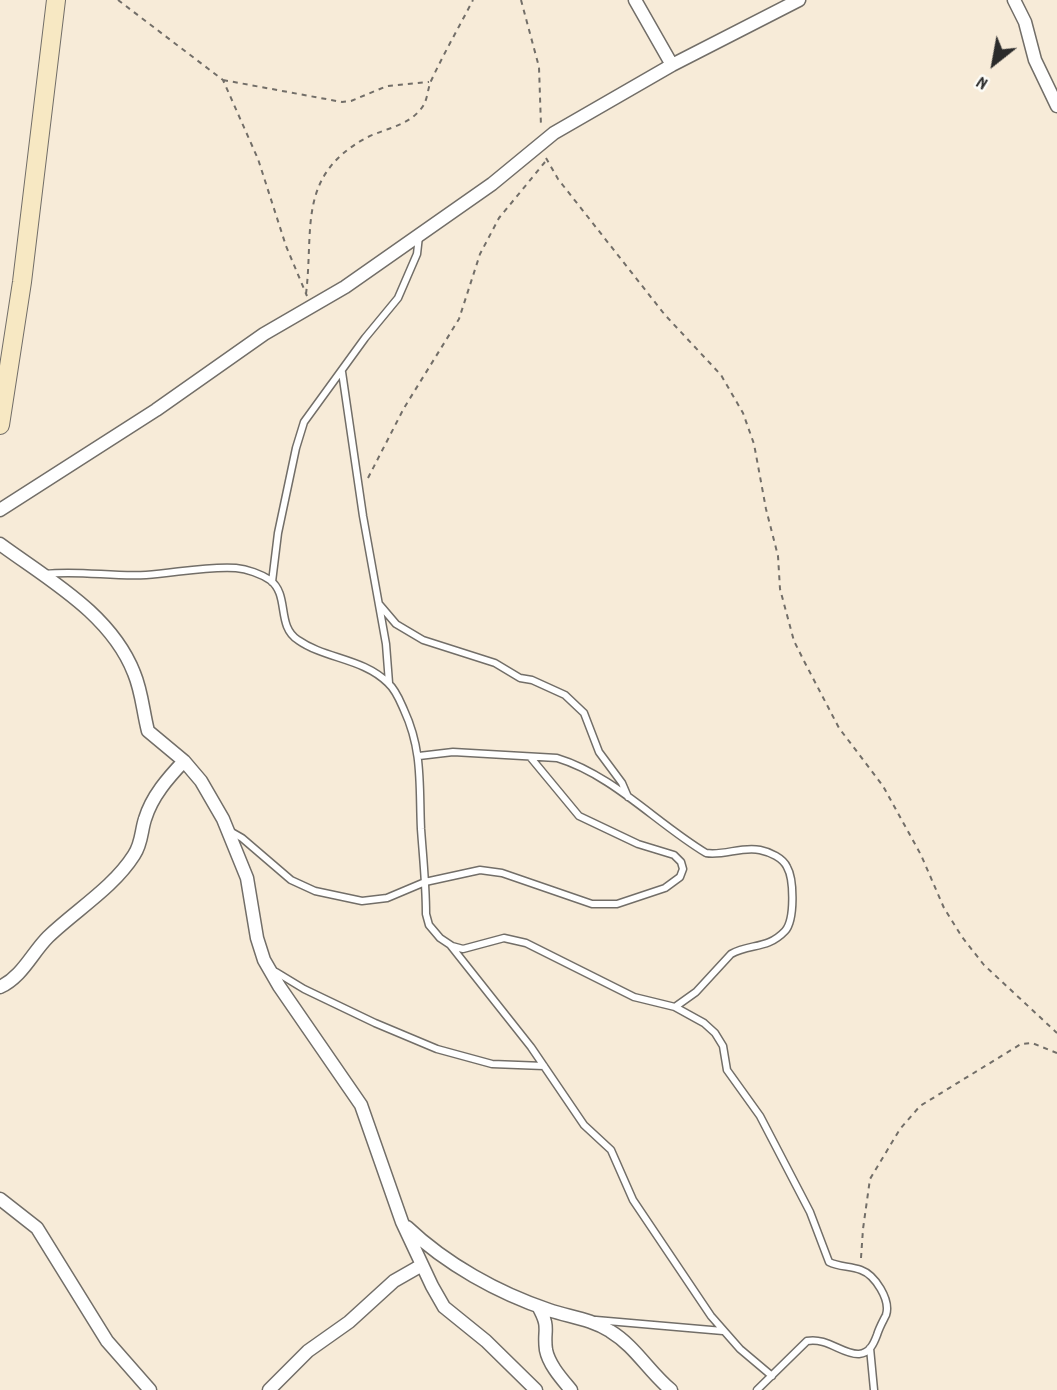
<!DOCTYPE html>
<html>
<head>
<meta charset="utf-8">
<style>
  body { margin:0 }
  #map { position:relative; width:1057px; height:1390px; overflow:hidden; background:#f7ebd8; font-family:Dekko,sans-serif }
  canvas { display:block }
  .north { position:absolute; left:959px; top:28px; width:70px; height:70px; -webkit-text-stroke:5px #fdfcf7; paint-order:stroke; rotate:211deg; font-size:19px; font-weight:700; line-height:28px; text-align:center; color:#2b2b2b }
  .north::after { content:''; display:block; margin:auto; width:24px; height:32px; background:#2b2b2b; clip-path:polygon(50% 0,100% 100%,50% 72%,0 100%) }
</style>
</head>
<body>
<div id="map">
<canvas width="1057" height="1390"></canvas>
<div class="north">N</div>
</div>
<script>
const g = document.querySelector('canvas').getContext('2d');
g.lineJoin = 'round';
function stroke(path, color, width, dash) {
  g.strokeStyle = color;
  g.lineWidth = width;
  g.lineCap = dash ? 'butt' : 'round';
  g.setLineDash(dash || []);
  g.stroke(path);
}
const lane = new Path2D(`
  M342 372 363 516 386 644 389 683
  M45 574C79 570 112 577 146 575 176 573 206 566 236 568 247 569 261 574 270 580 290 595 276 626 298 640 325 659 363 658 388 683 396 690 400 701 404 710 423 751 419 786 421 829 423 857 426 885 426 914L429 925 440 938 452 946 463 949 504 938 526 943 634 997 675 1007 704 1023 715 1033 723 1046 727 1070 760 1116 810 1212 829 1262C839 1267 850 1266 861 1270 875 1275 891 1300 886 1315 883 1321 879 1328 877 1335 874 1343 870 1353 859 1354 843 1355 827 1337 807 1341L757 1390
  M272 582 278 533 296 448 304 422 365 338 398 298 417 254 419 236
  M379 604 396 624 423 640 495 663 520 678 532 680 565 695 584 713 599 752 622 783 628 797
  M419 756 453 752 557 758C613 775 656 823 706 853 724 856 742 846 760 850 770 852 783 858 787 867 794 879 795 920 785 931 767 950 750 943 731 954L696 992 675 1007
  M228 830 242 838 291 880 315 891 362 901 387 898 425 882 480 870 502 873 592 904H617L665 888 680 877 683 869 681 862 674 855 638 844 579 816 531 758
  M451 946 531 1047 584 1125 611 1150 633 1200 711 1316 740 1349 772 1376
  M276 972 304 989 375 1023 437 1049 492 1064 544 1066
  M596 1320 723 1331
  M870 1348 874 1390`);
const street = new Path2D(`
  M635 0 672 65
  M1014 0 1025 22 1035 60 1057 106
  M0 510 156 410 264 334 345 287 492 184 554 133 672 65 799 0
  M0 544C49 580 111 614 134 673 142 692 143 712 148 731L184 761 201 781 223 819 247 878 257 938 264 960 279 986 361 1105 402 1222 432 1286 444 1307 486 1341 536 1390
  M0 987C22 977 32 953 48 937 76 910 113 888 134 855 142 843 141 831 145 819 152 796 168 778 184 761
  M0 1199 37 1228 107 1341 150 1390
  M407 1227C446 1264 498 1293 549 1310 570 1317 591 1319 610 1331 635 1346 649 1372 671 1390
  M538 1306C551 1329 543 1329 546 1350 549 1365 562 1379 571 1390
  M269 1390 308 1351 349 1322 394 1281 422 1265`);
const secondary = new Path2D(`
  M0 425 22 282 56 0`);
stroke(lane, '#726e68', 9);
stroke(street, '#726e68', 15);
stroke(secondary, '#726e68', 20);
stroke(new Path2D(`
  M118 0 223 80 258 159 286 246 307 296
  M521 0 539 67 541 126
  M223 80 342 102 351 101 387 86 429 82
  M546 158 558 179 665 315 721 375 743 413 754 444 766 509 778 556 780 589 794 641 804 661 839 728 883 786 921 855 944 908 962 937 984 965 1057 1033
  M306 294C314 229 297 177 364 139 382 129 406 127 420 110 428 102 427 90 431 81 444 53 459 27 473 0
  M368 478 404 408 459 319 480 254 499 218 545 162
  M861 1258 863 1229 870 1179 900 1129 920 1106 1021 1044 1032 1043 1057 1053`), '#726e68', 2, [5, 5]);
stroke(lane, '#fff', 6);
stroke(street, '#fff', 12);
stroke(secondary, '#f7e8c3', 18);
</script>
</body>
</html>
